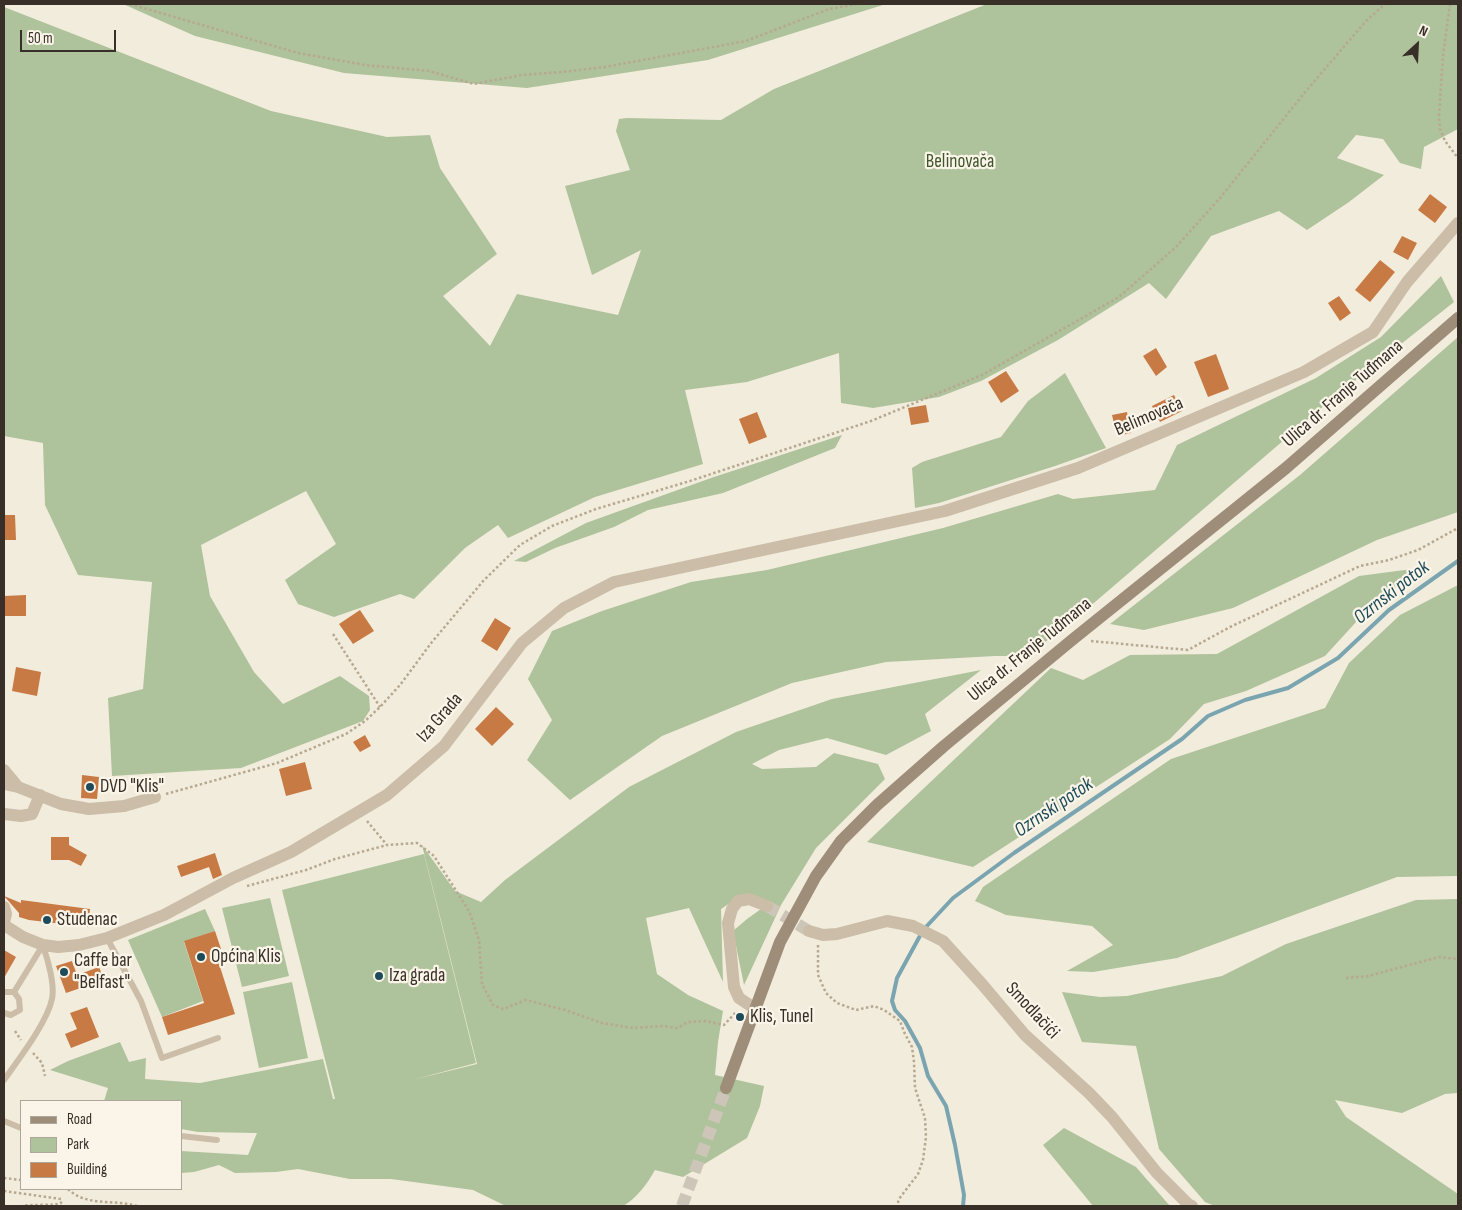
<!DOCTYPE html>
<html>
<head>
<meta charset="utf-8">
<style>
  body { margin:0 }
  #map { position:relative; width:1462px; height:1210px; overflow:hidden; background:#f2ecdc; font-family:"Sofia Sans Condensed",sans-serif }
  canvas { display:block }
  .frame { position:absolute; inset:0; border:5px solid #372f28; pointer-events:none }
  .legend { position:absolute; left:20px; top:1100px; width:162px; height:90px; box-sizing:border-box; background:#faf5e8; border:1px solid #aca69b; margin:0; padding:6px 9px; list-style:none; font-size:15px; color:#372f28 }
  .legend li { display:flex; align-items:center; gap:10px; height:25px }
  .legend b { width:25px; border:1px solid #aca69b }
  .north { position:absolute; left:1392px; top:20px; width:50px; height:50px; -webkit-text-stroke:4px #faf5e8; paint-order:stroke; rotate:25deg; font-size:14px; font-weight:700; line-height:20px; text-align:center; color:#372f28 }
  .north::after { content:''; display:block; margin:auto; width:18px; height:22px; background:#372f28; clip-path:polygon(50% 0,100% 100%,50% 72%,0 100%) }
  .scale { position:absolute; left:20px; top:30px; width:96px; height:22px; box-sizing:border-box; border:2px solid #372f28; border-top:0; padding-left:6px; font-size:15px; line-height:18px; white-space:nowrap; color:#372f28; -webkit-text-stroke:4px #faf5e8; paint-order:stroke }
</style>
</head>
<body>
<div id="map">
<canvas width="1462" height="1210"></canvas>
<div class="frame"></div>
<ul class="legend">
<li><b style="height:6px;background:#9e8d78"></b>Road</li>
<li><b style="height:14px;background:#aec29b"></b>Park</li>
<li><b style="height:14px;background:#c87a44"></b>Building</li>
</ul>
<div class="north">N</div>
<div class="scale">50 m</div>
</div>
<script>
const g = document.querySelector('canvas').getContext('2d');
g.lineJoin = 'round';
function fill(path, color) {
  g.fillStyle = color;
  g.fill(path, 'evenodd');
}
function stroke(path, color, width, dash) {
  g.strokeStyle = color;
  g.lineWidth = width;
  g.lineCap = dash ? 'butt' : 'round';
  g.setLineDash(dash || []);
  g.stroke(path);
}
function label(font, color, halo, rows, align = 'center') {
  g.font = font + ' "Sofia Sans Condensed",sans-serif';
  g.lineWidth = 4.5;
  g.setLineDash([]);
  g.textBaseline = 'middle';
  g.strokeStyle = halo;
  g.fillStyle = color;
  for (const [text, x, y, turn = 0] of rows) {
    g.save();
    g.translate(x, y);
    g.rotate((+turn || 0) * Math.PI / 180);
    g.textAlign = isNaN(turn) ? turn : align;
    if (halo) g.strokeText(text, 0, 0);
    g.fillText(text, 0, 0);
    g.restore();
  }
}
fill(new Path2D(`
  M123 4H886L708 60 527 88 344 73 195 36Z
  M987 4H1458V129L1424 147 1421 169 1400 163 1383 139 1356 135 1337 158 1384 175 1349 202 1307 230 1279 211 1211 236 1166 299 1149 283 1058 340 981 381 939 397 873 408 841 403 839 353 747 382 685 390 703 464 595 497 508 538 498 525 465 548 414 599 400 594 334 617 298 604 285 580 336 544 306 491 201 545 210 596 254 672 283 704 340 676 369 696 370 710 363 721 241 768 112 776 108 698 143 689 152 582 78 575 45 505 43 443 4 436V7L271 111 387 137 430 135 440 168 497 254 443 296 490 346 517 294 618 315 641 250 592 275 565 186 630 170 616 131 619 119 627 118 721 120 774 89Z
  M1441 276 1454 302 1333 398 1095 602 1028 656H995L886 662 792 683 662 736 570 800 527 760 552 720 528 679 552 631 602 611 691 582 767 570 943 528 1058 494 1073 499 1155 490 1177 445 1316 378 1381 337Z
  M1458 337V512L1377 540 1233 608 1144 630 1110 624 1300 475Z
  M1065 373 1106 448 1055 466 939 503 915 508 912 468 922 462 1001 437 1028 401Z
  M842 435 835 448 723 493 648 510 614 527 555 548 526 562 514 561 586 523 711 478Z
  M1420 568 1367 610 1325 656 1246 691 1204 704 1170 739 973 867 867 842 1051 668 1083 680 1130 655 1217 654 1359 576Z
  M1458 585V876L1397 877 1177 958 1093 972 1067 971 1113 945 1092 926 1006 915 975 901 983 887 1171 759 1325 708 1349 663 1400 615Z
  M981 670 925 714 931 731 886 755 827 738 779 750 752 764 762 769 816 767 834 753 878 764 885 779 816 848 781 905 744 985 733 931 747 919 768 904 736 899 721 909 723 982 689 908 646 918 657 974 688 995 723 1011 718 1042 715 1075 764 1086 760 1106 747 1138 683 1177 655 1170C647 1184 637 1198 623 1206H506L473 1190 391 1179H350L298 1169 276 1172 235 1173 219 1165 194 1172 181 1173V1151L248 1155 257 1133 198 1132 181 1129V1101H104L108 1088 50 1070 68 1061 120 1042 129 1062 146 1058 145 1079 200 1083 323 1059 333 1099H335L282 890 424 854 476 1063 412 1080 477 1064 422 845 455 891 481 902 505 880 629 787 736 732 832 699Z
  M270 898 289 976 242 987 222 908Z
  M1458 899V1093L1445 1094 1402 1113 1335 1100 1346 1117 1458 1194V1206H1215L1205 1202 1159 1149 1136 1046 1082 1042 1062 992 1100 997 1127 996 1222 976 1286 944 1416 900Z
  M205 909 215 931 184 942 203 1001 162 1017 128 940Z
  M292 982 308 1058 259 1068 243 992Z
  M1064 1128 1136 1167 1170 1206H1093L1043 1145Z`), '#aec29b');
stroke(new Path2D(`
  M925 928 953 898 1014 853 1182 739 1208 716 1245 700 1288 688 1338 658 1389 610 1458 561
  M921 934 897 978 892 1001 895 1010 905 1021 920 1048 928 1076 946 1106 955 1145 964 1195 963 1206`), '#7aa5b0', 4);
fill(new Path2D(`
  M1430 194 1447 207 1435 223 1418 210Z
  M1402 236 1417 243 1408 260 1393 252Z
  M1380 260 1395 272 1370 302 1355 290Z
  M1339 296 1351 313 1340 321 1328 303Z
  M1156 348 1167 367 1156 376 1143 356Z
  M1216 354 1229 389 1208 397 1194 362Z
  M1006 371 1019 391 1001 403 988 382Z
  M1174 395 1182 411 1160 422 1152 406Z
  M926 405 929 422 911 425 908 408Z
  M757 412 767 437 749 444 739 419Z
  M1127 412 1131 433 1117 436 1112 415Z
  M4 515H15L16 540H4Z
  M26 595V616H4V596Z
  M360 610 374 631 353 644 339 624Z
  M495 618 511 628 497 651 481 641Z
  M16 667 41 672 37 696 12 691Z
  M496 707 514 724 492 746 475 729Z
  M365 735 371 746 360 752 353 742Z
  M305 762 312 789 286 796 279 769Z
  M82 775 99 777 97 799 81 798Z
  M51 837H69V845L87 855 81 866 69 860H51Z
  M215 853 222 875 213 879 209 867 181 877 177 866Z
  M4 896 21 903V900L90 909 88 927 29 920 19 917V913Z
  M215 931 221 949 215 951 235 1014 168 1035 162 1017 204 1003 184 941Z
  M4 950 16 957 4 978Z
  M72 961 77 975 99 967 104 980 66 993 56 966Z
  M87 1007 99 1037 71 1048 65 1034 77 1029 70 1013Z`), '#c87a44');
stroke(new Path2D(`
  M767 906 809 931`), '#cdc6b8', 12, [12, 6]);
stroke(new Path2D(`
  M682 1206 726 1088`), '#cdc6b8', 12, [12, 6]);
stroke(new Path2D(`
  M130 4 298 53 365 65 429 71 474 84 522 75 562 72 605 67 746 41 829 9 857 4
  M1450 4 1443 56 1439 115 1440 129 1445 141 1458 158
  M333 634 380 707
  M1091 641 1188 650 1230 627 1360 566 1389 560 1418 550 1458 528
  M166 794 277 763 346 734 365 721 380 707 400 685 432 642 484 580 520 545 552 526 596 509 690 481 871 421 982 375 1119 297 1176 247 1220 198 1306 91 1366 21 1385 4
  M367 821 387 845 417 843 434 856 469 911 479 940 482 984 493 1005 503 1009 526 1000 565 1010 602 1023 633 1028 663 1026 677 1028 688 1022 706 1021 724 1025 737 1011
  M247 886 306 870 335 859 387 845
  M818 945V975L826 993 837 1003 856 1010 874 1006 884 1010 900 1021 905 1034 912 1047 914 1062 915 1088 925 1118 926 1137 923 1160 918 1174 899 1199 897 1206
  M1346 978 1368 976 1439 957 1458 959
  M15 1031 21 1040
  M33 1053 42 1063 45 1076
  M4 1178 21 1180
  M68 1189C86 1207 114 1199 137 1206
  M4 1191 61 1199V1203C54 1206 32 1204 22 1206`), '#b7a891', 2.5, [2.5, 2.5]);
stroke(new Path2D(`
  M107 938 141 1001 162 1058 218 1038
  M4 992H14L19 999 20 1010 11 1015 4 1013
  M14 992 43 945
  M4 1080C18 1060 47 1023 52 999 55 985 48 960 43 946
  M4 1121 21 1128
  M181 1136 217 1140`), '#cbbda7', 6);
stroke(new Path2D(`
  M4 770 18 787
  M4 784 18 787 61 804 89 809 124 806 155 797
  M4 814 21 816 32 814 40 795
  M4 907 6 914 4 922
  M809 931 823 935 837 934 887 921 913 926 943 941 982 984 1025 1035 1089 1093 1112 1117 1157 1173 1188 1204 1192 1206
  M754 1008 739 998 734 987 728 923 732 909 738 901 749 899 767 906`), '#cbbda7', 12);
stroke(new Path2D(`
  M4 925 23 937 43 945 58 947 79 945 107 938 164 915 233 878 291 852 387 795 444 746 522 643 564 608 614 582 945 511 1078 468 1304 372 1373 332 1407 282 1458 223`), '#cbbda7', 12);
stroke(new Path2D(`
  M726 1088 780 942 816 876 841 841 877 805 944 746 1072 640 1286 468 1458 318`), '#9e8d78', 12);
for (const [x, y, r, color] of [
  [90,787,5,"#1d4b59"],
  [47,920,5,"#1d4b59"],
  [201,957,5,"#1d4b59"],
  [64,972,5,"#1d4b59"],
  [379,976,5,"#1d4b59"],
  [740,1017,5,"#1d4b59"]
]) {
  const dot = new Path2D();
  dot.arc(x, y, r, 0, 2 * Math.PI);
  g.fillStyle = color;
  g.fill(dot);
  stroke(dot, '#faf5e8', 2);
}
label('19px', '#3f562b', '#faf5e8', [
  ["Belinovača",960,162]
]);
label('19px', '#372f28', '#faf5e8', [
  ["Ulica dr. Franje Tuđmana",1343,394,-41],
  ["Belimovača",1149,417,-23],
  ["Ulica dr. Franje Tuđmana",1030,650,-39],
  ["Iza Grada",440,718,-49],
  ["Smodlačići",1032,1011,47]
]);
label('19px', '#372f28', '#faf5e8', [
  ["DVD \"Klis\"",100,787],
  ["Studenac",57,920],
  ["Općina Klis",211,957],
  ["Caffe bar",74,961],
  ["\"Belfast\"",74,983],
  ["Iza grada",389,976],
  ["Klis, Tunel",750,1017]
], 'left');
label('italic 20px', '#1d4b59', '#faf5e8', [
  ["Ozrnski potok",1392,593,-38],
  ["Ozrnski potok",1054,808,-34]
]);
</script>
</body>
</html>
